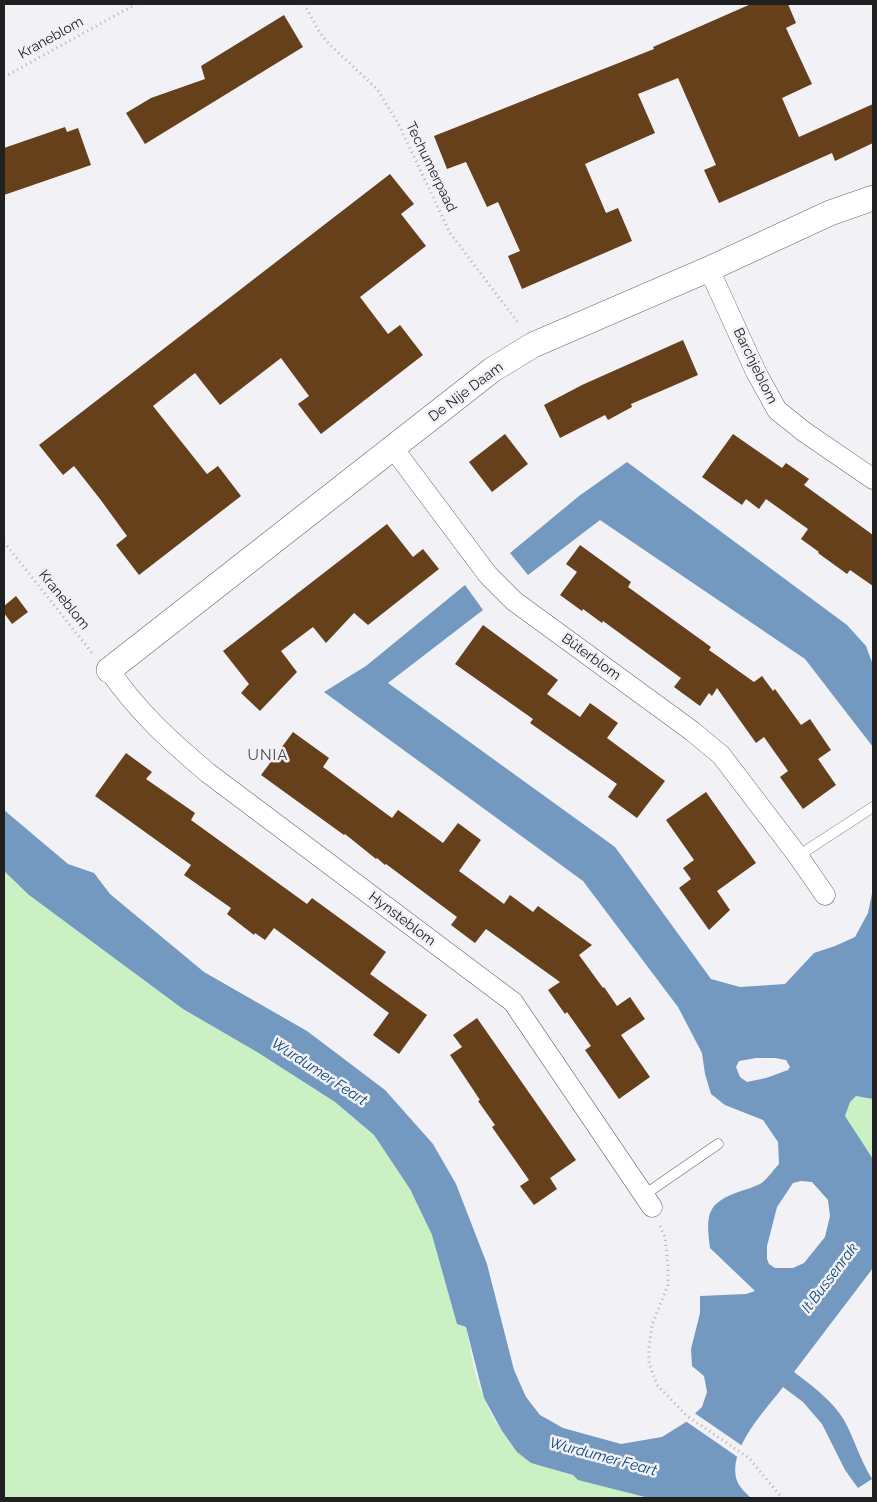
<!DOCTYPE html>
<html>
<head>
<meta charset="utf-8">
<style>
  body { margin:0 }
  #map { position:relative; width:877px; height:1502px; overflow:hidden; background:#f1f1f6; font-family:Raleway,sans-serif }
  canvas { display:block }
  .frame { position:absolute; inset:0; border:5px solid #202021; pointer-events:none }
</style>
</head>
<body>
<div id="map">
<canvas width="877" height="1502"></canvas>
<div class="frame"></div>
</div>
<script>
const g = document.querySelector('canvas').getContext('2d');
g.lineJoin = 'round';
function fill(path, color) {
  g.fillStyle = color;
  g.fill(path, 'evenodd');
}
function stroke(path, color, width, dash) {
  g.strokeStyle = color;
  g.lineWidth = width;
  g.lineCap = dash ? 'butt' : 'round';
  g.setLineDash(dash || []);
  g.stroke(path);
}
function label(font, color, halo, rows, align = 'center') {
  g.font = font + ' Raleway,sans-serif';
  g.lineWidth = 5;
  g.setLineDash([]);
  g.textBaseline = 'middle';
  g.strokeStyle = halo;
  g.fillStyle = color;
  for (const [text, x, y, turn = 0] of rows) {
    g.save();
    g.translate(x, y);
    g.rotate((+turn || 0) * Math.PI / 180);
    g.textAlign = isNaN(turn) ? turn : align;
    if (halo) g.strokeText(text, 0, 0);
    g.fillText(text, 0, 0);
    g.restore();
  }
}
fill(new Path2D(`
  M4 871 29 895 183 1009 257 1052 335 1102 374 1135 410 1189 432 1235 457 1323 466 1327C471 1350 474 1376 484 1398 493 1422 511 1447 531 1463L649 1498H4Z
  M856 1096 873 1099V1159L845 1117 850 1102Z`), '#cbf0c3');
fill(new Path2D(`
  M627 462 847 625 866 646 873 665V747L805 659 600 520 528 575 510 553 579 496Z
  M465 585 483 610 388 683 615 847 711 979 740 987 785 984 814 953 835 946 855 937 868 913 873 889V1099L856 1096 850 1102 845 1116 873 1159V1268L794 1372C812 1386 832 1400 844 1420 855 1440 860 1460 872 1479L858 1488 845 1470 822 1424 803 1402 783 1387C765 1411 725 1451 738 1483 741 1489 747 1494 751 1498H649L578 1480 573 1475 531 1463 517 1452 502 1431 484 1398 466 1327 457 1324 432 1235 410 1189 374 1135 335 1102 257 1052 183 1009 29 895 4 871V810L68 864 94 873 110 894 204 972 307 1031 385 1090 433 1144 456 1184 487 1264 514 1370 526 1397 540 1415 563 1428 621 1444 662 1437 686 1422 702 1407 707 1392 704 1376 692 1366 691 1349 700 1313V1296L746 1294 755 1291 710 1248C706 1214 706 1203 741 1191 747 1189 754 1187 760 1184 767 1180 773 1170 779 1164L778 1142 763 1120 725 1105 711 1094 705 1074 702 1053 678 1007 583 881 324 692 366 666ZM756 1058H775L786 1060 790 1067 788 1070 766 1078 747 1082 740 1077 736 1067 739 1061ZM801 1181 812 1182 828 1200 830 1216 825 1237 804 1263 793 1268H775L769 1264 767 1259V1246L777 1207 793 1183Z`), '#7399c0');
fill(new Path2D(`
  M693 1412 744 1447 739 1458 684 1420Z`), '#f1f1f6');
fill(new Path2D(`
  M751 4H788L796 23 786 28 812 84 782 98 799 137 873 104V143L835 161 832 153 719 203 704 170 716 165 678 78 638 94 655 133 585 164 606 213 618 208 632 241 522 289 508 256 520 251 498 202 487 207 466 162 447 169 434 136 654 49 653 47Z
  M284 15 303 47 145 144 126 113 151 98 205 79 201 66Z
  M65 127 67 132 78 128 91 165 4 195V148Z
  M390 174 414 204 401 214 426 246 360 297 388 334 400 325 423 355 321 434 298 404 309 396 281 358 220 405 195 373 153 406 207 474 218 466 241 496 139 575 116 545 127 536 100 499 74 466 63 475 39 445Z
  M683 340 698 375 631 404 632 407 608 420 605 415 560 438 544 405 582 385Z
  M505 434 528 464 492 492 469 462Z
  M733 434 782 468 786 463 809 479 804 485 873 535V586L850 570 847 574 818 553 819 552 801 539 808 529 766 499 759 509 746 499 742 505 702 477Z
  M387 524 413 557 423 549 439 569 368 625 354 613 326 643 313 627 281 651 297 672 260 711 241 693 249 684 223 651Z
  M580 545 631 582 628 587 711 647 709 650 754 682 762 676 773 691 775 689 801 725 810 719 831 750 818 759 836 785 803 809 780 777 788 771 764 737 756 743 717 688 712 696 709 693 700 706 674 687 681 678 603 621 602 623 583 609 582 611 560 595 577 572 566 564Z
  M16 596 28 612 12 624 4 613V606Z
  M483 625 558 680 547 694 580 717 590 703 618 723 607 738 665 781 637 818 608 797 617 784 530 723 533 719 455 664Z
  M293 732 329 758 323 767 392 818 398 810 443 843 458 823 481 840 459 871 504 904 510 895 533 912 538 906 592 945 579 955 603 988 604 987 617 1006 630 997 645 1019 621 1035 650 1077 619 1099 585 1050 591 1046 567 1012 565 1014 548 990 560 982 486 929 475 943 451 925 457 917 386 864 385 865 377 858 376 859 345 834 344 835 261 775Z
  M126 753 152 772 146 779 195 813 191 820 307 904 312 898 386 952 370 974 427 1015 399 1054 373 1035 389 1013 274 928 265 940 255 933 254 935 227 914 231 908 184 875 191 865 95 796Z
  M706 792 756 863 717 891 730 910 709 930 679 888 691 879 683 868 694 860 666 820Z
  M477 1018 576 1160 550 1178 557 1189 534 1205 520 1186 529 1180 492 1127 495 1125 478 1101 480 1100 450 1055 462 1047 453 1035Z`), '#65401b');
const service = new Path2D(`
  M798 856 873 807
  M644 1195 718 1144`);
const minor = new Path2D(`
  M709 269 756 372 777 410 803 431 873 479
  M393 448 488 575 514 601 692 731 721 755 798 856 825 895
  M109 670C138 712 169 740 208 773L513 1002 652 1207`);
const tertiary = new Path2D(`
  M109 670 492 370 533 345 709 269 830 213 873 198`);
stroke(service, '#66666a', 11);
stroke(minor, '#66666a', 21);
stroke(tertiary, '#66666a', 26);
stroke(new Path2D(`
  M304 4 320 33 329 44 377 89 398 123 450 233 519 324
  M4 77 136 4
  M4 542 92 653
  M660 1226 665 1237 668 1265V1285L652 1325 649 1348V1363L657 1385 687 1416 749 1458 782 1498`), '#b1b1b5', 3, [1, 4]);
stroke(service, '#fff', 10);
stroke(minor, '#fff', 20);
stroke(tertiary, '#fff', 25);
label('14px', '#202021', '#f1f1f6', [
  ["Kraneblom",51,38,-29],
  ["Techumerpaad",431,167,64],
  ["Barchjeblom",755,366,64],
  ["De Nije Daam",466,392,-37],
  ["Kraneblom",64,600,51],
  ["Bûterblom",591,657,36],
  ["Hynsteblom",402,919,37]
]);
g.letterSpacing = '1px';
label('15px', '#454549', '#f1f1f6', [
  ["UNIA",268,755]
]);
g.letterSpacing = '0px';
label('italic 15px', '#094476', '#f1f1f6', [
  ["Wurdumer Feart",319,1072,33],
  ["It Bussenrak",830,1278,-53],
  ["Wurdumer Feart",603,1457,15]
]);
</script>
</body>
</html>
